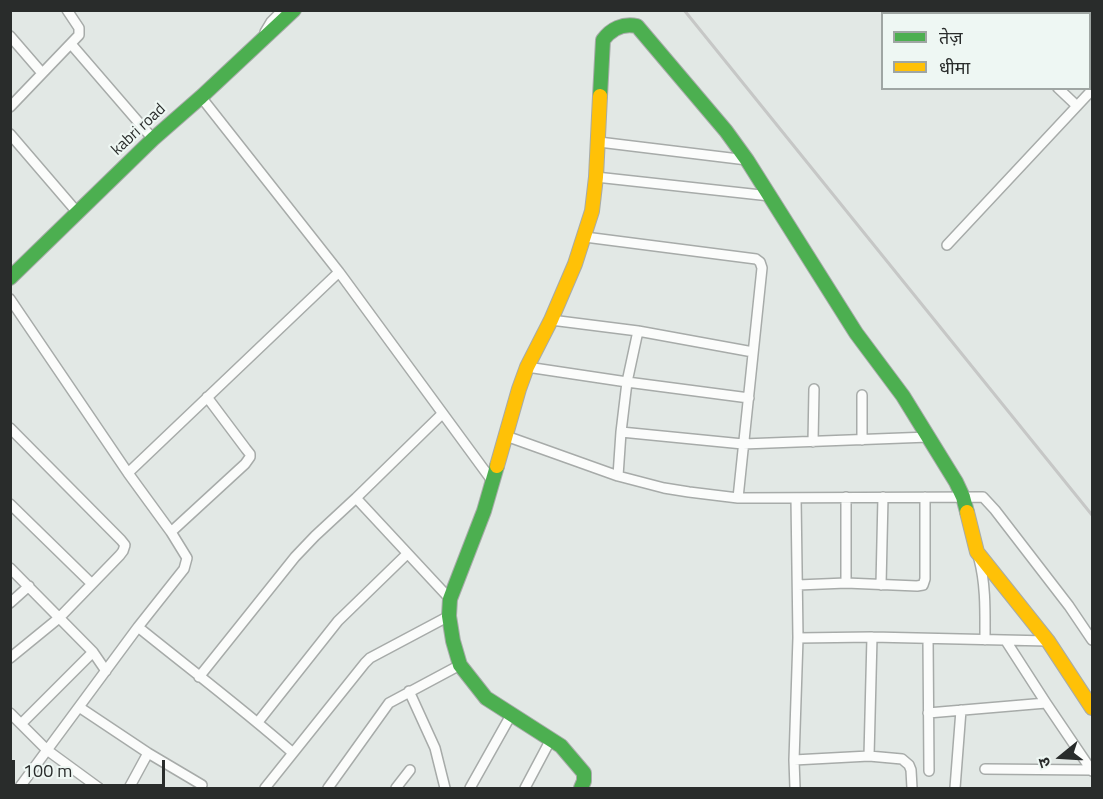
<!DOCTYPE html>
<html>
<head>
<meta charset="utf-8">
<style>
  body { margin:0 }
  #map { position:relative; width:1103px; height:799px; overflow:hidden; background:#e2e8e5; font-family:"Titillium Web","Noto Sans Devanagari",sans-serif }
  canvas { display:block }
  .frame { position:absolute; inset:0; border:12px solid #292c2b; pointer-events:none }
  .legend { position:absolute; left:881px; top:12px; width:210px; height:78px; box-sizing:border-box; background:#eef7f3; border:2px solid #9fa6a3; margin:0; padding:8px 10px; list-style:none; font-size:18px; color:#292c2b }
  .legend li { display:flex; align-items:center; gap:12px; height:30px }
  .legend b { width:30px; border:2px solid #9fa6a3 }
  .north { position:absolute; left:1031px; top:727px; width:60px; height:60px; -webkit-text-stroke:4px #eef7f3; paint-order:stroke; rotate:252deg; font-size:16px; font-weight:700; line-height:24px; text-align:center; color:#292c2b }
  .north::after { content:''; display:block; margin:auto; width:21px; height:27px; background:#292c2b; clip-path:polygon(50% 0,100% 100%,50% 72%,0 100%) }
  .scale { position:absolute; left:12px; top:760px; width:153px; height:27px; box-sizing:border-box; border:3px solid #292c2b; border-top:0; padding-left:8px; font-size:18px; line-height:21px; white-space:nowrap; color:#292c2b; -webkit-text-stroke:4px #eef7f3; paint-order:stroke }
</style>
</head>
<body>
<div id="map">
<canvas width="1103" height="799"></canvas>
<div class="frame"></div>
<ul class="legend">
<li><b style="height:8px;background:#4caf50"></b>तेज़</li>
<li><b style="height:8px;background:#ffc107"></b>धीमा</li>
</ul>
<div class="north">उ</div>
<div class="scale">100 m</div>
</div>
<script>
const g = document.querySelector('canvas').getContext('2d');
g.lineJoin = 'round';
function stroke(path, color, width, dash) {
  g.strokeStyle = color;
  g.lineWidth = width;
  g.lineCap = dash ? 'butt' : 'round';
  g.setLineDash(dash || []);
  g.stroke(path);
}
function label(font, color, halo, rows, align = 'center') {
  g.font = font + ' "Titillium Web",sans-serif';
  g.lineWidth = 4.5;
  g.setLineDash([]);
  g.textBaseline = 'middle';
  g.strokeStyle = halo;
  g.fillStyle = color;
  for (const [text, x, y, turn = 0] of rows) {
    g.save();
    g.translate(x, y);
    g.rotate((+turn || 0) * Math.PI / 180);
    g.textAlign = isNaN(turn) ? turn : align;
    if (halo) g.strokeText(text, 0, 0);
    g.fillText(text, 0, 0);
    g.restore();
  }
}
const street = new Path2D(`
  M972 10 976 14
  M265 32 271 22 283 10
  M10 36 42 73
  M71 44 153 139
  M1058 88 1077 106
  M201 97 339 272 493 482
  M10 107 79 35V28L67 10
  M10 134 77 212
  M599 142 747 160
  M596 177 770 196
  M585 237 756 259 760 262 762 268 738 498
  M947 245 1092 90
  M10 299 128 473 171 532 187 558 184 569 138 627 19 788
  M551 320 638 331 753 352
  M527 367 627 382 749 398
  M862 395V440
  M10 428 121 540 125 545 123 551 120 555 59 618 10 658
  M621 432 743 444 929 437
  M506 436 618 476 664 488 689 492 738 498 983 497 995 510 1069 606 1092 640
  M813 442 814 389
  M128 473 339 272
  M618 476 621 432 627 382 638 331
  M356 498 450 599
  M10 504 92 584
  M171 532 245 464 250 457V454L246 449 207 397
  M979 559C986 585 985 613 985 640
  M10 568 93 652 106 671
  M846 583V497
  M798 585 846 583 917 586 923 585 925 579V497
  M881 585 883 497
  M10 603 29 586
  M138 627C190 669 243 709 293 753
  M798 638 872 637 1048 641
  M928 639 929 771
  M1006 641 1046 703 1092 771
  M199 677 295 557 315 536 356 498 442 414
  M409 691 435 748 445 788
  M79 707 148 753 202 785
  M10 713 47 750 99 788
  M928 713 1046 703
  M258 722 338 621 407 554
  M22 723 93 652
  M869 756 872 637
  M794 760 869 756 902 759 909 765 911 770 912 788
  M985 769 1092 770
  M129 788 148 753
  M265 788 365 663 370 658 449 616
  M328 788 389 703 460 665
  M396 788 410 770
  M470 788 511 715
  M525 788 551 739
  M795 788 794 760 798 638 796 498
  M955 788 961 710`);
const fast = new Path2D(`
  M600 96 603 40C611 29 623 23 637 26L726 131 747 160 856 333 903 396 956 482 963 497 967 512
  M10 278 153 139 201 97 294 10
  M497 466 484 511 450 599 449 616 453 641 460 665 486 698 561 746 584 773V781L581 788`);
const slow = new Path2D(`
  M497 466 519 389 527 367 551 320 575 264 592 211 596 177 600 96
  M967 512 977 552 1048 641 1092 708`);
stroke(street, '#a7aba9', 12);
stroke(fast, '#a7aba9', 16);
stroke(slow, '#a7aba9', 16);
stroke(street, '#fbfcfb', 9);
stroke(fast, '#4caf50', 14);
stroke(slow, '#ffc107', 14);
stroke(new Path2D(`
  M684 10 1092 515`), '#c6c7c6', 3);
label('16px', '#292c2b', '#eef7f3', [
  ["kabri road",139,130,-43]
]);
</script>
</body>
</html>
